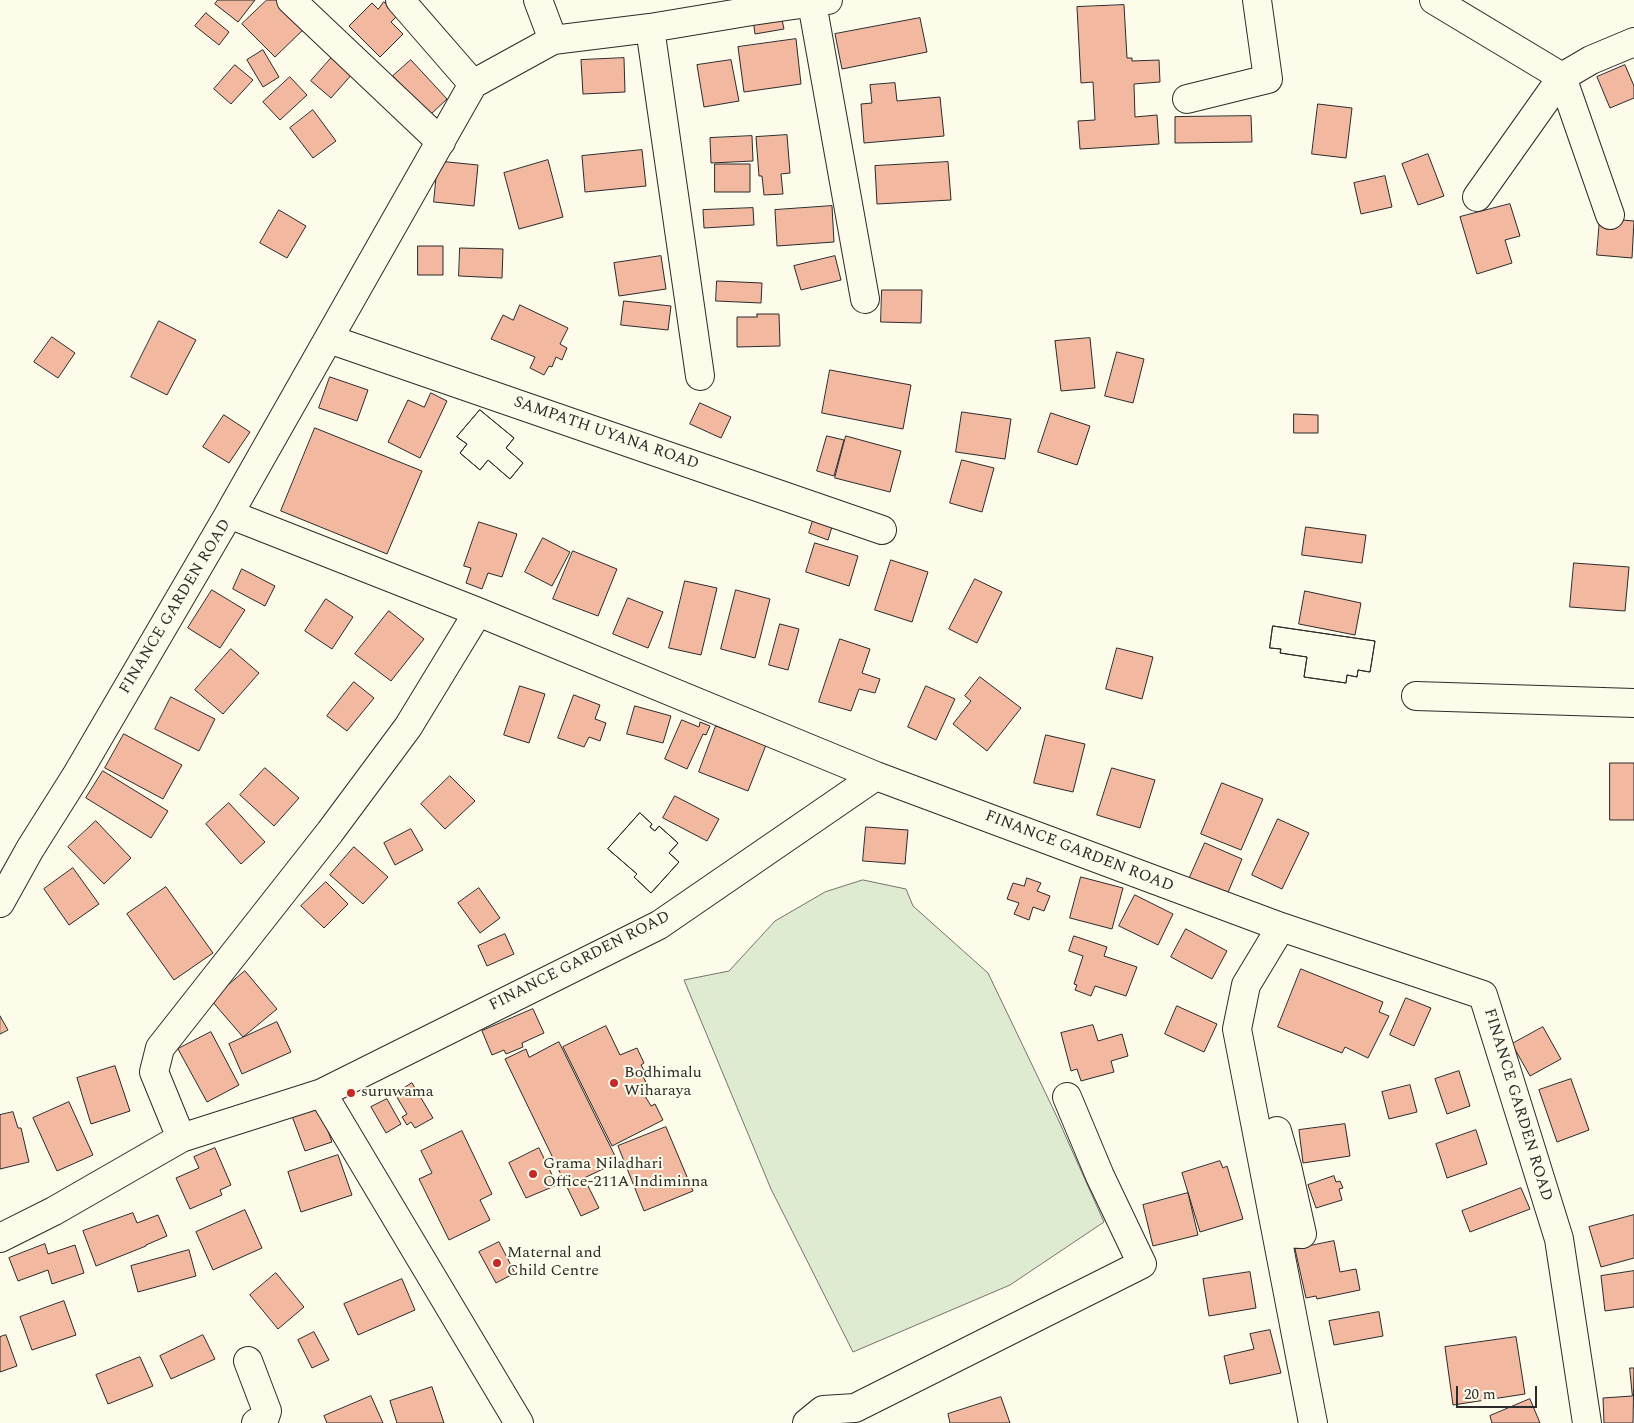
<!DOCTYPE html>
<html>
<head>
<meta charset="utf-8">
<style>
  body { margin:0 }
  #map { position:relative; width:1634px; height:1423px; overflow:hidden; background:#fdfbea; font-family:Spectral,serif }
  canvas { display:block }
  .scale { position:absolute; left:1456px; top:1386px; width:81px; height:22px; box-sizing:border-box; border:2px solid #2b2b2b; border-top:0; padding-left:6px; font-size:15px; line-height:18px; white-space:nowrap; color:#2b2b2b; -webkit-text-stroke:4px #fdfbea; paint-order:stroke }
</style>
</head>
<body>
<div id="map">
<canvas width="1634" height="1423"></canvas>
<div class="scale">20 m</div>
</div>
<script>
const g = document.querySelector('canvas').getContext('2d');
g.lineJoin = 'round';
function fill(path, color) {
  g.fillStyle = color;
  g.fill(path, 'evenodd');
}
function stroke(path, color, width, dash) {
  g.strokeStyle = color;
  g.lineWidth = width;
  g.lineCap = dash ? 'butt' : 'round';
  g.setLineDash(dash || []);
  g.stroke(path);
}
function label(font, color, halo, rows, align = 'center') {
  g.font = font + ' Spectral,serif';
  g.lineWidth = 4;
  g.setLineDash([]);
  g.textBaseline = 'middle';
  g.strokeStyle = halo;
  g.fillStyle = color;
  for (const [text, x, y, turn = 0] of rows) {
    g.save();
    g.translate(x, y);
    g.rotate((+turn || 0) * Math.PI / 180);
    g.textAlign = isNaN(turn) ? turn : align;
    if (halo) g.strokeText(text, 0, 0);
    g.fillText(text, 0, 0);
    g.restore();
  }
}
const green = new Path2D(`
  M863 880 906 889 913 906 988 973 1058 1119 1104 1222 1010 1285 853 1352 771 1189 684 980 729 971 775 921 825 892Z`);
fill(green, '#deebd1');
stroke(green, '#74746e', 1);
const building = new Path2D(`
  M218 0H255L238 22 215 4Z
  M267 0H279L306 27 275 57 242 24Z
  M384 2 398 15 391 22 403 34 380 57 349 26 372 3 378 9Z
  M1124 5 1127 58H1132V61L1159 60 1160 82 1134 84 1135 117 1157 115 1159 144 1080 149 1078 121 1095 120 1093 82 1081 83 1077 7Z
  M206 13 229 32 219 45 195 26Z
  M781 15 784 29 755 34 753 19Z
  M920 18 927 52 842 69 835 34Z
  M796 39 801 84 744 92 738 47Z
  M263 50 279 77 263 87 247 60Z
  M333 56 353 73 331 98 311 81Z
  M624 58 625 92 583 94 581 60Z
  M411 60 447 99 430 115 393 76Z
  M731 60 739 101 704 107 697 65Z
  M235 65 253 80 231 104 214 89Z
  M1625 65 1634 86V98L1610 108 1597 77Z
  M290 77 307 95 280 120 263 102Z
  M895 83 897 101 940 97 944 136 864 143 861 104 872 103 870 85Z
  M1318 104 1352 108 1346 158 1312 154Z
  M313 110 336 141 313 158 290 128Z
  M1251 116 1252 142 1175 143V117Z
  M787 135 790 173 781 174 783 194 764 195 762 176H759L756 137Z
  M752 136 753 161 711 163 710 138Z
  M642 150 646 186 585 192 582 156Z
  M1428 154 1444 196 1418 205 1402 164Z
  M548 160 563 217 519 229 504 173Z
  M438 161 478 165 474 206 434 202Z
  M948 162 951 200 877 204 875 166Z
  M715 164H750V192H715Z
  M1385 176 1392 207 1361 214 1354 183Z
  M1510 204 1520 236 1505 240 1512 263 1477 274 1460 217Z
  M832 206 834 242 777 246 775 210Z
  M753 208 754 225 704 228 703 210Z
  M279 210 306 226 287 258 260 243Z
  M1600 218 1634 221 1632 258 1597 255Z
  M418 246H443V275H418Z
  M460 248 503 249 502 278 459 276Z
  M661 256 666 289 619 296 614 263Z
  M835 256 841 280 801 290 794 266Z
  M717 281 762 283 761 303 716 301Z
  M882 290H922L921 323 881 322Z
  M624 301 671 306 668 330 621 325Z
  M520 305 568 328 560 344 567 348 562 360 556 357 552 367 549 366 544 375 530 368 535 357 491 339 503 315 513 320Z
  M757 314H779L780 346 737 347V317H757Z
  M159 321 196 340 167 395 131 377Z
  M52 337 75 353 58 378 34 362Z
  M1090 338 1095 388 1061 391 1055 341Z
  M1117 352 1144 359 1133 403 1105 396Z
  M830 370 911 385 903 429 822 413Z
  M330 377 368 390 357 421 319 408Z
  M431 393 447 401 420 458 388 442 408 400 424 407Z
  M700 403 731 417 721 438 690 424Z
  M480 410 514 438 506 448 523 463 510 479 488 460 480 470 460 453 467 444 457 437Z
  M480 410 514 438 506 448 523 463 510 479 488 460 480 470 460 453 467 444 457 437Z
  M962 412 1011 419 1005 459 956 452Z
  M1051 413 1090 426 1077 465 1038 452Z
  M1294 414 1318 415V433H1294Z
  M224 415 250 432 229 463 203 447Z
  M315 428 422 471 387 554 281 511Z
  M827 436 844 440 834 476 817 471Z
  M846 436 901 451 890 492 835 478Z
  M962 460 994 468 982 512 950 503Z
  M815 514 834 520 828 540 809 533Z
  M479 522 517 534 502 577 488 573 482 589 466 583 471 568 464 566Z
  M1306 527 1366 535 1362 563 1302 555Z
  M543 538 570 552 552 586 525 572Z
  M815 543 858 556 849 586 806 572Z
  M573 551 617 569 598 616 553 599Z
  M891 560 928 572 912 622 875 610Z
  M1574 563 1629 567 1625 611 1570 607Z
  M242 569 275 586 265 606 233 589Z
  M975 579 1002 592 977 643 949 629Z
  M685 581 717 588 701 655 669 648Z
  M212 590 245 610 220 648 188 628Z
  M736 590 770 599 755 658 721 649Z
  M1305 591 1361 603 1355 635 1299 624Z
  M628 598 663 612 648 648 613 634Z
  M326 599 353 617 332 649 305 631Z
  M389 611 424 639 391 681 355 654Z
  M780 624 799 629 788 670 769 665Z
  M1273 626 1375 641 1370 672 1358 670 1357 677 1347 675 1346 683 1304 677 1307 657 1280 653 1281 649 1270 648Z
  M1273 626 1375 641 1370 672 1358 670 1357 677 1347 675 1346 683 1304 677 1307 657 1280 653 1281 649 1270 648Z
  M840 639 870 649 862 673 880 679 875 693 859 689 851 711 819 702Z
  M1117 648 1153 657 1142 699 1106 689Z
  M231 649 259 673 223 714 195 690Z
  M980 677 1021 708 987 751 953 724 971 701 965 696Z
  M354 682 374 698 347 731 327 716Z
  M520 686 545 694 529 743 504 735Z
  M926 686 955 699 936 740 908 727Z
  M574 695 600 705 595 719 606 723 600 741 589 737 584 747 558 738Z
  M171 697 215 719 199 751 155 729Z
  M635 706 671 716 663 743 627 734Z
  M682 720 699 727 700 722 710 726 706 735 703 734 687 769 665 759Z
  M716 726 766 745 748 791 699 772Z
  M124 734 182 765 163 799 105 768Z
  M1046 735 1085 744 1073 792 1034 783Z
  M1610 763H1634V820H1610Z
  M265 768 299 798 274 826 240 795Z
  M1112 768 1155 780 1140 828 1097 815Z
  M103 771 168 811 151 838 86 798Z
  M450 776 475 801 445 829 421 804Z
  M1222 783 1263 799 1241 850 1201 834Z
  M675 796 719 819 707 841 663 818Z
  M229 803 265 842 241 864 206 824Z
  M640 813 652 824 650 827 655 831 659 826 678 843 669 853 679 862 651 893 634 877 637 874 608 849Z
  M640 813 652 824 650 827 655 831 659 826 678 843 669 853 679 862 651 893 634 877 637 874 608 849Z
  M1278 819 1309 833 1282 889 1252 875Z
  M96 821 131 858 104 884 68 847Z
  M866 827 908 830 905 864 863 861Z
  M411 829 423 850 395 865 384 843Z
  M1205 843 1242 859 1224 902 1186 886Z
  M354 847 388 877 363 904 330 875Z
  M73 868 99 904 69 925 44 889Z
  M1081 877 1123 888 1112 929 1070 918Z
  M1027 878 1041 883 1037 891 1050 896 1044 911 1033 907 1029 920 1014 914 1019 903 1007 899 1013 883 1024 886Z
  M326 882 348 904 324 928 301 906Z
  M166 887 213 953 174 980 127 914Z
  M479 888 500 918 480 933 458 903Z
  M1135 895 1173 914 1158 945 1119 926Z
  M1186 929 1227 951 1212 979 1171 957Z
  M505 934 514 954 487 966 478 946Z
  M1074 936 1107 947 1104 956 1137 967 1126 996 1095 986 1091 996 1075 990 1077 985 1074 984 1083 956 1069 951Z
  M1301 969 1383 1002 1379 1012 1389 1016 1368 1058 1345 1047 1342 1053 1278 1027Z
  M245 971 277 1009 243 1037 211 1000Z
  M1406 998 1431 1008 1414 1046 1390 1035Z
  M1177 1006 1217 1024 1204 1052 1165 1034Z
  M533 1009 544 1033 522 1043 523 1047 506 1054 504 1050 492 1055 482 1031Z
  M0 1016 8 1030 0 1034Z
  M277 1022 291 1052 242 1074 229 1044Z
  M1093 1025 1098 1041 1122 1034 1128 1056 1111 1061 1114 1072 1081 1081 1077 1069 1071 1071 1061 1033Z
  M606 1026 620 1055 637 1048 644 1063 641 1065 645 1072 642 1074 651 1093 645 1096 651 1106 655 1104 663 1120 612 1146 563 1047Z
  M1543 1027 1561 1059 1530 1076 1512 1044Z
  M211 1032 239 1085 207 1102 178 1049Z
  M559 1042 618 1162 584 1178 599 1208 581 1216 505 1059 526 1049 529 1057Z
  M115 1066 130 1111 91 1124 77 1078Z
  M1459 1071 1470 1106 1447 1114 1435 1079Z
  M1571 1079 1589 1130 1557 1142 1539 1090Z
  M412 1083 433 1118 415 1128 411 1122 407 1125 402 1117 407 1114 395 1094Z
  M1410 1085 1417 1112 1389 1119 1382 1092Z
  M387 1099 401 1124 386 1133 371 1107Z
  M69 1102 93 1155 57 1171 33 1118Z
  M319 1106 332 1142 305 1151 292 1116Z
  M13 1112 18 1128H21L29 1162 0 1169V1115Z
  M1345 1124 1350 1156 1303 1163 1299 1130Z
  M666 1127 693 1191 644 1211 618 1146Z
  M1476 1130 1487 1164 1447 1178 1436 1144Z
  M462 1131 492 1194 480 1200 490 1220 449 1240 419 1179 432 1173 421 1151Z
  M215 1148 231 1185 220 1190 222 1195 190 1209 176 1178 199 1168 194 1157Z
  M539 1148 557 1185 526 1198 509 1163Z
  M338 1155 352 1195 301 1212 288 1172Z
  M1220 1161 1223 1168 1227 1166 1243 1219 1200 1232 1182 1173Z
  M1334 1176 1336 1182 1340 1181 1343 1188 1339 1189 1342 1200 1316 1208 1308 1185Z
  M1521 1188 1530 1209 1470 1232 1462 1211Z
  M1188 1193 1198 1235 1153 1246 1143 1205Z
  M245 1210 262 1248 213 1270 196 1232Z
  M133 1213 137 1223 158 1215 167 1236 146 1245V1246L96 1266 83 1231Z
  M1634 1215V1258L1601 1267 1589 1227Z
  M1334 1241 1340 1272 1356 1269 1360 1290 1317 1299 1316 1296 1306 1298 1295 1249Z
  M499 1242 515 1273 496 1283 479 1252Z
  M45 1244 48 1254 75 1245 84 1273 52 1284 48 1270 18 1281 9 1258Z
  M189 1250 196 1276 138 1292 131 1266Z
  M1634 1271V1307L1605 1311 1601 1276Z
  M1250 1272 1256 1308 1209 1316 1203 1279Z
  M276 1273 304 1307 278 1329 250 1295Z
  M402 1279 415 1310 358 1335 344 1304Z
  M64 1301 76 1335 32 1350 20 1317Z
  M1379 1312 1383 1336 1334 1345 1329 1321Z
  M1270 1330 1281 1373 1230 1384 1224 1356 1254 1349 1250 1334Z
  M314 1332 329 1360 312 1368 298 1340Z
  M6 1335 17 1366 0 1372V1337Z
  M203 1335 215 1359 171 1379 160 1356Z
  M1516 1337 1525 1394 1453 1405 1445 1347Z
  M140 1357 153 1386 108 1404 96 1375Z
  M1630 1368H1634L1633 1423H1604L1603 1398 1632 1396Z
  M432 1387 444 1423H397L390 1401Z
  M371 1396 383 1423H327L324 1416Z
  M1001 1397 1010 1423H950L948 1414Z
  M1530 1399 1540 1423H1492L1490 1416Z`);
fill(building, '#f2b8a0');
stroke(building, '#2b2b2b', 1);
const minor = new Path2D(`
  M291 0 441 142
  M400 0 473 84
  M538 0 553 40
  M1434 0 1562 77 1591 60 1634 42
  M812 3 865 299
  M650 28 700 376
  M1562 77 1610 215
  M1187 99 1268 79 1257 0
  M1477 197 1562 77
  M329 339 882 530
  M229 514 473 84 553 40 650 28 752 11 828 0
  M1416 696 1634 703
  M0 903 30 849 76 776 229 514 478 612 876 776 1281 927 1483 995 1559 1239 1587 1423
  M1281 927 1246 985 1237 1029 1313 1423
  M322 1093 659 925 876 776
  M1277 1131 1287 1166 1302 1234 1277 1233
  M181 1138 154 1072 160 1048 330 832 408 727 478 612
  M0 1238 54 1211 181 1138 322 1093 519 1423
  M248 1361 267 1411 265 1417 256 1423
  M807 1423 823 1410 855 1408 1142 1264 1100 1176 1067 1097`);
stroke(minor, '#2b2b2b', 30);
stroke(minor, '#fdfbea', 28);
for (const [x, y, r, color] of [
  [614,1083,5,"#c62828"],
  [351,1093,5,"#c62828"],
  [533,1174,5,"#c62828"],
  [497,1263,5,"#c62828"]
]) {
  const dot = new Path2D();
  dot.arc(x, y, r, 0, 2 * Math.PI);
  g.fillStyle = color;
  g.fill(dot);
  stroke(dot, '#fdfbea', 2);
}
label('16px', '#2b2b2b', '#fdfbea', [
  ["SAMPATH UYANA ROAD",606,434,19],
  ["FINANCE GARDEN ROAD",176,607,-59],
  ["FINANCE GARDEN ROAD",1079,852,21],
  ["FINANCE GARDEN ROAD",580,962,-27],
  ["FINANCE GARDEN ROAD",1517,1105,73]
]);
label('16px', '#2b2b2b', '#fdfbea', [
  ["Bodhimalu",624,1074],
  ["Wiharaya",624,1092],
  ["suruwama",361,1093],
  ["Grama Niladhari",543,1165],
  ["Office-211A Indiminna",543,1183],
  ["Maternal and",507,1254],
  ["Child Centre",507,1272]
], 'left');
</script>
</body>
</html>
